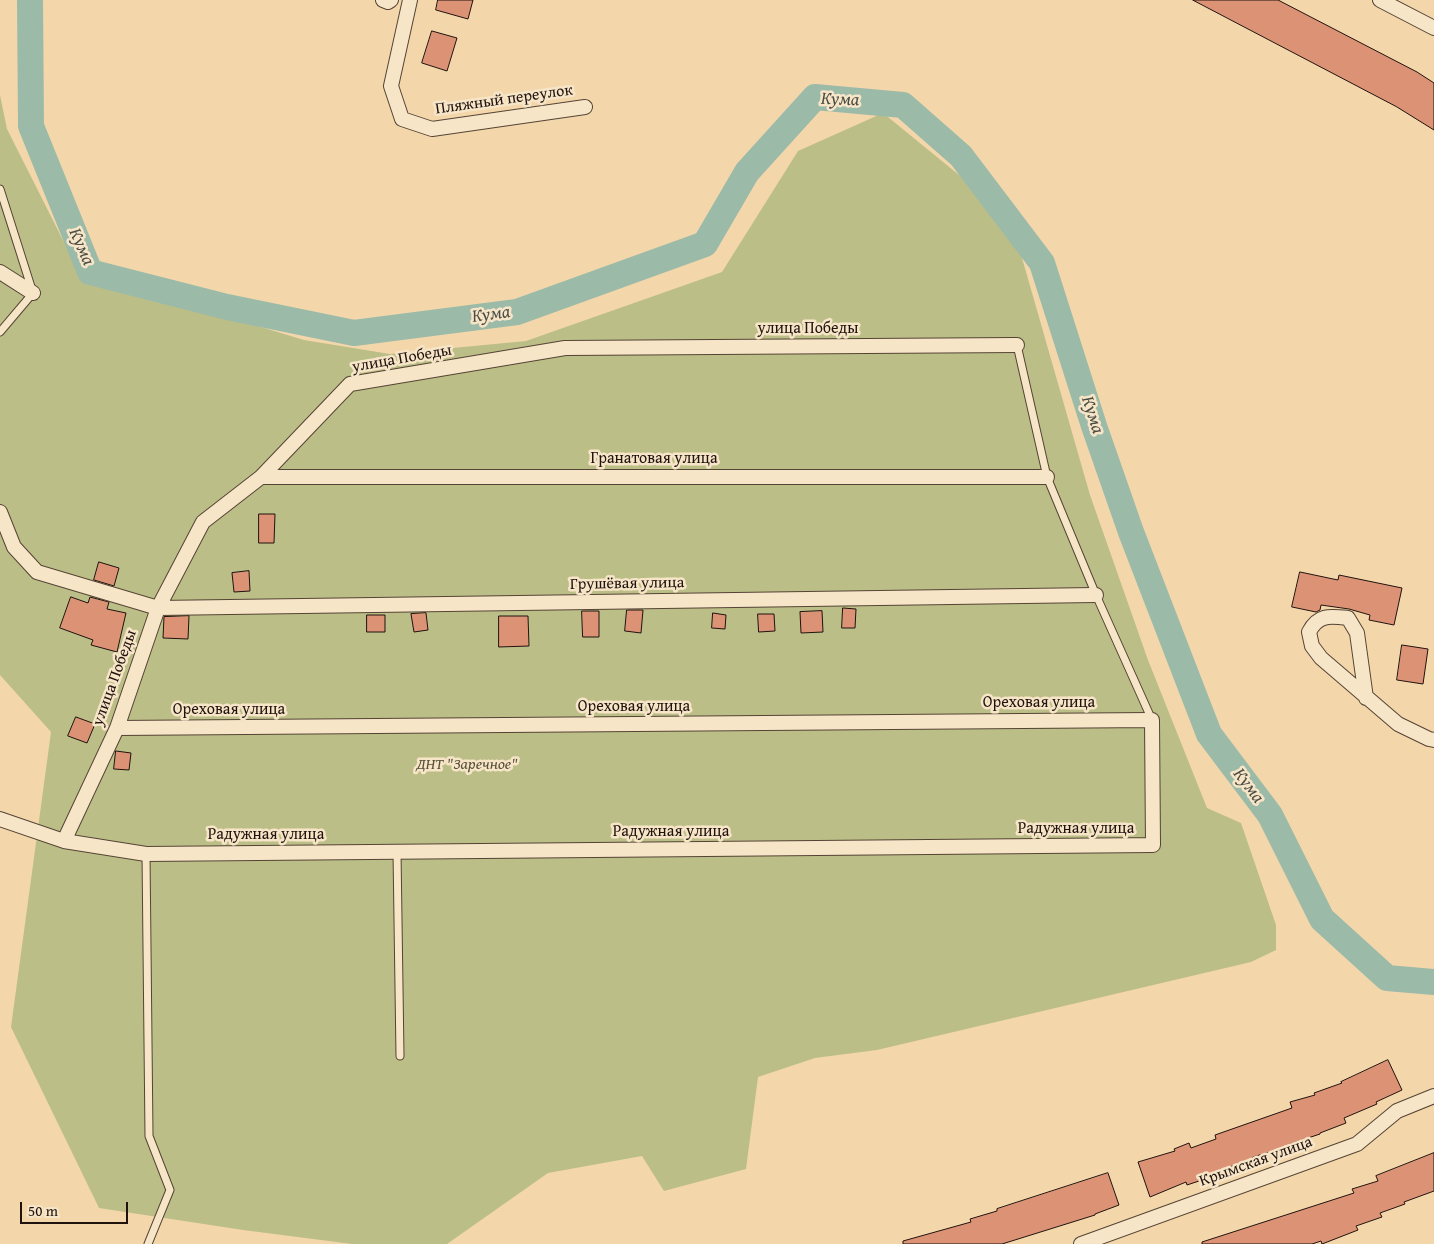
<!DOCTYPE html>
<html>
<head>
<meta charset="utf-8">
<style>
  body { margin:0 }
  #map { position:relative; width:1434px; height:1244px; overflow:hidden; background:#f3d7ab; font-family:"Gentium Book Plus",serif }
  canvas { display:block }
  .scale { position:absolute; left:20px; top:1202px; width:108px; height:22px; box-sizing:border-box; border:2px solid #20130e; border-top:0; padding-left:6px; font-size:15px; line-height:18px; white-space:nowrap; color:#20130e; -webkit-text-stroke:4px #f7e5c8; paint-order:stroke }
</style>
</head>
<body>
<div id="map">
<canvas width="1434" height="1244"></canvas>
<div class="scale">50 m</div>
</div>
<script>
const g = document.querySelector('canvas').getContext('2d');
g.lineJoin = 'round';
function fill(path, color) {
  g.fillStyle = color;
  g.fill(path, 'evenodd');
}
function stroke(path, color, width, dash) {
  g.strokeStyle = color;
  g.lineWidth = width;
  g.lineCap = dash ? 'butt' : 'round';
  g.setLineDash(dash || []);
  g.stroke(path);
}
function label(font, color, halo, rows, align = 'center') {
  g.font = font + ' "Gentium Book Plus",serif';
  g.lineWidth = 5;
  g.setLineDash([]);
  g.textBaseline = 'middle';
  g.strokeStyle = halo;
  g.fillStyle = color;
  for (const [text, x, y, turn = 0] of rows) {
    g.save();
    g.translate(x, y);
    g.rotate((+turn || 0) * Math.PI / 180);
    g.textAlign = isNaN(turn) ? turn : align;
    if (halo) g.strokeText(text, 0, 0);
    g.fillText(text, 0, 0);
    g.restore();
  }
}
fill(new Path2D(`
  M0 95 7 129 79 272 304 340 390 354 526 341 722 272 798 151 883 113 964 179 1020 251 1090 495 1148 660 1207 808 1241 823 1276 925V950L1251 962 877 1050 815 1058 758 1077 746 1169 664 1191 642 1156 548 1173 447 1244H352L243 1230 99 1208 11 1027 51 732 0 675Z`), '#bcbe88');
stroke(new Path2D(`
  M30 0 31 126 90 272 227 307 354 333 517 312 705 244 747 172 815 97 903 105 961 156 1042 263 1094 426 1131 532 1209 734 1270 815 1322 919 1387 978 1434 982`), '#9bbaa8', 26);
const building = new Path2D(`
  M438 0H473L468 19 436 10Z
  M1193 0H1278L1417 72 1434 83V130L1397 107Z
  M432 31 457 38 447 71 422 63Z
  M259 514H275L274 543H259Z
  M99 562 119 568 114 586 94 580Z
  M249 571 250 591 234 592 232 573Z
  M1300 572 1338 580 1339 575 1402 588 1394 625 1369 620 1370 615 1349 609 1321 605 1320 610 1316 612 1292 607Z
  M71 597 88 603 90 597 109 602 107 609 126 613 117 652 91 645 93 640 60 628Z
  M843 608 856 609 855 628H842Z
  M627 610H643L641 633 625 631Z
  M582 611H599V637H583Z
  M822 611 823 632 801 633 800 612Z
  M426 613 428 630 414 632 411 614Z
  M713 613 726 615 725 629 712 628Z
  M758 614H774L775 631 759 632Z
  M367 615H385V632H367Z
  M189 616 188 639 163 638 164 617Z
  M499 616H528L529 646 499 647Z
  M1402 645 1428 649 1423 684 1397 680Z
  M76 717 95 724 87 743 68 736Z
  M116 751 131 753 129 770 114 769Z
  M1388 1060 1402 1090 1376 1102 1377 1104 1344 1118 1346 1123 1320 1133V1134L1290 1144V1146L1253 1157V1158L1222 1170V1171L1202 1180 1187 1185 1186 1182 1150 1197 1138 1162 1175 1151 1174 1149 1189 1143 1191 1148 1216 1139 1215 1135 1292 1108 1290 1102 1315 1095 1314 1093 1342 1083 1341 1082Z
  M1434 1153V1191L1404 1202 1405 1204 1380 1213 1382 1217 1356 1226 1358 1230 1322 1244 1321 1241 1312 1244H1202V1242L1354 1193 1352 1189 1378 1181 1376 1176Z
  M1108 1173 1119 1205 1095 1214V1215L1002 1244H903V1241L971 1222 970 1219 997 1211V1209Z`);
fill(building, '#dc9275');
stroke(building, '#20130e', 1);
const service = new Path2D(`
  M0 189 33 293 0 332
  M1017 345 1047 477 1096 595 1152 720
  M397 852 400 1056
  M146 854 149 1136 170 1190 148 1244`);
const minor = new Path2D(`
  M383 0 388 2 391 0
  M410 0 391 86 402 119 432 129 585 107
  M1380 0 1434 28
  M0 272 33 293
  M261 477H1047
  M0 512 14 547 37 572 158 608 1096 595
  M1366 698 1357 633 1348 618C1330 616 1318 614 1309 632L1312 646 1321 658 1398 724 1429 739 1434 740
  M0 819 64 841 146 854 1153 845 1152 720 117 728
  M64 841 117 728 158 608 203 522 261 477 350 384 565 348 1017 345
  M1081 1244 1357 1144 1397 1111 1434 1096`);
stroke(service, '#554435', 9);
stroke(minor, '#554435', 16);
stroke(service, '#f7e5c8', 7);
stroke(minor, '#f7e5c8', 14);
label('16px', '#20130e', '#f7e5c8', [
  ["Пляжный переулок",504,100,-8],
  ["улица Победы",808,329],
  ["улица Победы",402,359,-10],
  ["Гранатовая улица",654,459],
  ["Грушёвая улица",627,584,-1],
  ["улица Победы",115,678,-70],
  ["Ореховая улица",1039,703],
  ["Ореховая улица",634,707],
  ["Ореховая улица",229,710],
  ["Радужная улица",1076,829],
  ["Радужная улица",671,832],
  ["Радужная улица",266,835],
  ["Крымская улица",1256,1162,-20]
]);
label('italic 16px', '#574f39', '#f7e5c8', [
  ["ДНТ \"Заречное\"",467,765]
]);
label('italic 18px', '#4b4d44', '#f7e5c8', [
  ["Кума",840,100,2],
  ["Кума",81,247,66],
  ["Кума",491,315,-8],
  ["Кума",1092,415,72],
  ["Кума",1248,786,53]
]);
</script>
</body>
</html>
